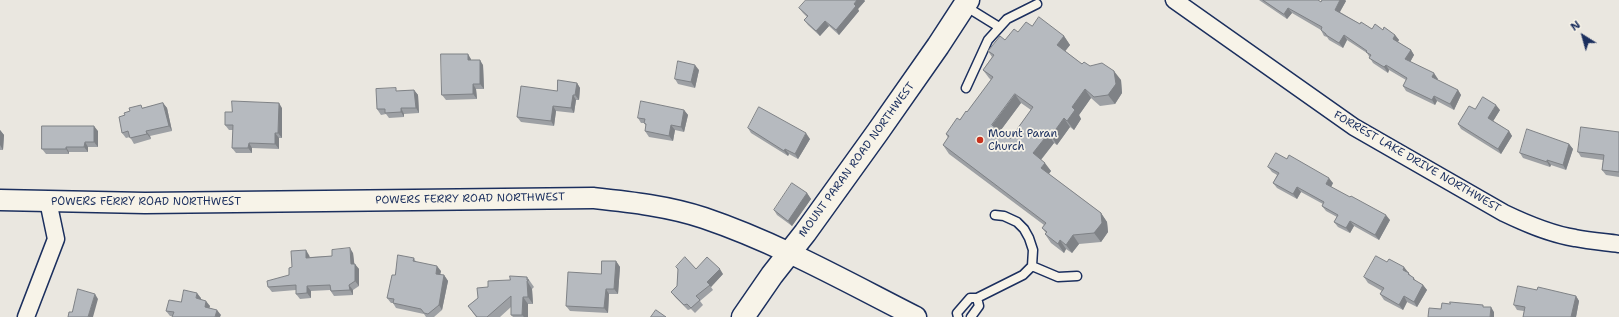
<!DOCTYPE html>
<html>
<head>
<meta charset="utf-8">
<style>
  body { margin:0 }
  #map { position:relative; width:1619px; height:317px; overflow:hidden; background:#eae7e0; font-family:"Shantell Sans",sans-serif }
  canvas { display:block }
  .north { position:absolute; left:1563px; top:16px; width:40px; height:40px; -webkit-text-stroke:3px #f7f3e8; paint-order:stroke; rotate:323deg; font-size:11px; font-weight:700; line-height:16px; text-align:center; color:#1b2f5e }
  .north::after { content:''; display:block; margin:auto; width:14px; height:18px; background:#1b2f5e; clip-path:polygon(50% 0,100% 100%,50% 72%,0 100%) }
</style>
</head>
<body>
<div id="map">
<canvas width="1619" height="317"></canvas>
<div class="north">N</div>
</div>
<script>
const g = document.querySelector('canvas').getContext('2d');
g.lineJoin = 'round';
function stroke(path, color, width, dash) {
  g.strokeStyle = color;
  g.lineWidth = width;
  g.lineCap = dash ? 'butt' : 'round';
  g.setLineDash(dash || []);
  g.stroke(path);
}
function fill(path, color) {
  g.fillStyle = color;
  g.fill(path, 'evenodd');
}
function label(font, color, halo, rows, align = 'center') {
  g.font = font + ' "Shantell Sans",sans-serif';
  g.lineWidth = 3.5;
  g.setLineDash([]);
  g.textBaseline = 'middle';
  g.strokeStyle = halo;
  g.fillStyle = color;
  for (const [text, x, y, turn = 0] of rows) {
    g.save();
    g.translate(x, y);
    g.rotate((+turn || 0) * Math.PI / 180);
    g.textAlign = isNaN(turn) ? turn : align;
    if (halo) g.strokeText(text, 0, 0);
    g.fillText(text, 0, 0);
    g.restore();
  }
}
const service = new Path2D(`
  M965 6 999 27
  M966 88 988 40 1007 19 1037 4
  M1032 266 1058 277 1077 276
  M958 317 957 313 970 298H977L1023 275 1032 266 1033 250 1029 238 1024 229 1017 222 1004 216 995 215
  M971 317 979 306 977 298`);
const minor = new Path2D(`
  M1174 0 1354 127 1504 213C1527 224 1550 234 1575 238 1590 241 1604 242 1619 244
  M26 317 56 239 48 201`);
const tertiary = new Path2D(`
  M0 200 145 203 593 198C630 202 668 206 704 218 778 243 847 282 916 317`);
const secondary = new Path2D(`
  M743 317 772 275 805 233 877 133 938 46 968 0`);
stroke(service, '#1b2f5e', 11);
stroke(minor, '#1b2f5e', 19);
stroke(tertiary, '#1b2f5e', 23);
stroke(secondary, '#1b2f5e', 25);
stroke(service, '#f7f3e8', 8);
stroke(minor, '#f7f3e8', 16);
stroke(tertiary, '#f7f3e8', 20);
stroke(secondary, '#f7f3e8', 22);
fill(new Path2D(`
  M809 0H864L865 1 858 9 859 11 839 35 829 26 820 36 808 25 804 20 807 17 803 13 799 8Z
  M1259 0H1318L1321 2 1322 0H1345L1346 1 1340 12 1360 24 1372 29 1383 30 1395 35 1399 40 1398 42 1411 50 1414 55 1410 62 1438 79 1437 80 1458 90 1461 95 1454 110 1437 101 1435 105 1406 91 1403 86 1406 80 1389 70 1388 73 1373 63 1367 53 1347 40 1343 48 1329 40 1327 37 1324 36 1321 30 1292 13 1287 19Z
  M1032 26 1064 36 1070 45 1065 51 1082 64 1090 66 1121 80 1122 93 1115 104 1100 106 1091 98 1079 115 1081 119 1074 130 1070 127 1057 145 1054 143 1041 160 1051 171 1049 174 1101 213 1107 222 1108 232 1101 242 1079 244 1072 253 1066 249 1064 253 1051 243 1045 234 1046 233 1042 228 1044 225 949 154 943 145 948 138 946 134 967 112 991 80 989 78 983 70 992 57 988 51 1018 32ZM1021 103 1031 110 1010 139 1000 131Z
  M471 59V60L483 65 484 89H476L477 99 446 100 442 95Z
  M699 70 695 88 678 84 675 79Z
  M577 83 580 88 579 100H576L574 113 556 111 554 126 521 122 517 117 557 91Z
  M414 90 418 95 419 113 404 114V117L389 118 386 114 381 115 377 109 398 91Z
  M163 103 167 108 172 131 150 136 151 139 134 144 130 137 126 138 122 133 125 115 143 108Z
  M282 108V138H279V149L252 148V153H236L232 148 233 130H229L225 125 232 112Z
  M1475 109 1500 110 1493 121 1509 131 1512 136 1501 154 1461 129 1458 124Z
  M684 110 688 115 684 132 675 130 673 141 649 137 645 131 646 126 644 123H641L638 118Z
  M748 128 810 139 798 159 789 154 788 156 751 133Z
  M0 130 4 135 3 150H0Z
  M98 131V147H88V152H69V154H46L42 149Z
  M1619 132V177L1606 175 1602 170 1603 160 1581 157 1578 152Z
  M1569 144 1573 149 1566 170 1551 165 1550 167 1523 158 1520 153Z
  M1268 167 1333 183 1331 187 1390 220 1379 240 1354 226 1350 233 1338 227 1334 222 1337 217 1326 211 1322 206 1323 204 1301 192 1297 199 1277 188 1273 183 1277 175 1272 172Z
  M807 193 811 199 792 226 777 215 774 210Z
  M353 253 354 264 359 269V286L353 290V295L334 296 330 290 311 291V298L300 299 296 294V290L272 292 268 287 289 275 292 267 309 255 310 257 332 256Z
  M414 258 416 262 441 271 440 275H444L448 281 442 310 434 317H426L424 314 396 308 393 303H391L387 298 395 275Z
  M616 261 620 267 618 294H609L608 313 570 311 566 306 601 274Z
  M676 267 696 269 723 274 711 287 713 290 700 301 703 305 695 313 691 309 688 310 675 297 671 292 677 286 678 270Z
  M1408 272 1411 276 1414 278 1416 281 1423 285 1427 290 1417 307 1407 302 1403 310 1384 300 1380 294 1382 291 1368 283 1364 277Z
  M527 277 534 287 532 289 533 304H528V317H513L511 315V307L500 317H476L468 306 478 298 488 287 510 280Z
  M1537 290 1576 296 1579 301 1576 317H1523L1524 311 1517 310 1514 305Z
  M201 298V299L210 306 209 308 221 315 173 316H170L166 311 181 302Z`), '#9da0a4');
fill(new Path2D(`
  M857 0H864L865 1 858 9 859 11 839 35 836 30Z
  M1340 0H1345L1346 1 1338 15 1335 10Z
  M1288 8 1292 13 1287 19 1284 14Z
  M825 21 829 26 820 36 816 31Z
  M1344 35 1347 40 1343 48 1339 43Z
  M1395 35 1399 40 1396 44 1393 39Z
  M1064 36 1070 45 1063 54 1057 45Z
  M1411 50 1414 55 1409 64 1405 59Z
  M468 54 471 59V65L468 60Z
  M480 60 483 65 484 89 480 84Z
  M695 65 699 70 695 88 691 82Z
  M1386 65 1389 70 1388 73 1384 67Z
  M1114 71 1121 80 1122 93 1115 104 1108 95Z
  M1434 73 1438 79 1436 83 1432 77Z
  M577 83 580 88 579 100 575 95Z
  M473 84 476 89 477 99 473 94Z
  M1085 89 1091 98 1079 115 1081 119 1074 130 1067 121 1072 107Z
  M414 90 418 95 419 113 416 108Z
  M1458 90 1461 95 1454 110 1450 104Z
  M1015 94 1021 103 998 134 992 125Z
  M573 95 576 100 574 113 571 108Z
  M1434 96 1437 101 1435 105 1432 100Z
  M163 103 167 108 172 131 169 126Z
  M279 103 282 108V138L278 133Z
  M1496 105 1500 110 1492 123 1488 118Z
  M553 106 556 111 554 126 551 121Z
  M401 108 404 114V117L401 112Z
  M684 110 688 115 684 132 681 127Z
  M1064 118 1070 127 1057 145 1051 136Z
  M671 125 675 130 673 141 669 136Z
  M94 126 98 131V147L94 142Z
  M0 130 4 135 3 150 0 145Z
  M146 131 150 136 151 139 147 134Z
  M1509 131 1512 136 1501 154 1498 149Z
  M275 133 279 138V149L275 144Z
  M806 133 810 139 798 159 795 154Z
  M1048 134 1054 143 1039 162 1033 153Z
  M85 142 88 147V152L84 147Z
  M249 143 252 148V153L248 148Z
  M1569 144 1573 149 1566 170 1563 165Z
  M66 147 69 152V154L66 149Z
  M785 149 789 154 788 156 784 151Z
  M1547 160 1551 165 1550 167 1547 162Z
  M1045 163 1051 171 1047 176 1041 168Z
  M1329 178 1333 183 1330 189 1326 184Z
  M1297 187 1301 192 1297 199 1293 194Z
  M807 193 811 199 792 226 788 221Z
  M1101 213 1107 222 1108 232 1101 242 1094 233Z
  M1386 215 1390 220 1379 240 1375 235Z
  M1350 221 1354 226 1350 233 1346 228Z
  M1073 235 1079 244 1072 253 1066 245Z
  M1060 240 1066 249 1064 253 1058 244Z
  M350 248 353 253 355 269 351 264Z
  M306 250 309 255 310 263 306 258Z
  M616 261 620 267 618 294 614 289Z
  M355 264 359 269V286L355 281Z
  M437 266 441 271 439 279 436 274Z
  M1404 267 1408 272 1406 275 1403 270Z
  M720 269 723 274 711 287 707 282Z
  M444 275 448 281 442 310 439 305Z
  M527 281 532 289 533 304 528 297Z
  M349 285 353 290V295L350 290Z
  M1423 285 1427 290 1417 307 1414 302Z
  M307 286 311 291V298L307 293Z
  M606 289 609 294 608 313 604 308Z
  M197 293 201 298 200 303 196 298Z
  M95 294 98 299 93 317H88Z
  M1404 296 1407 302 1403 310 1399 305Z
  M1576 296 1579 301 1576 317H1571Z
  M523 297 528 304V317H524L522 315Z
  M206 301 210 306 208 312 205 307Z
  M1491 307 1494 312V317H1490Z
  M217 310 221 315 220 317H215Z`), '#7f8286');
const building = new Path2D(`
  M806 0H857L854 4 856 6 836 30 825 21 816 31 804 20 808 16 799 8Z
  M1263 0H1318L1321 2 1322 0H1340L1335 10 1360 24 1361 22 1372 29 1375 24 1383 30 1384 27 1395 35 1393 39 1411 50 1405 59 1434 73 1432 77 1458 90 1450 104 1434 96 1432 100 1403 86 1407 78 1386 65 1384 67 1369 58 1371 55 1366 52 1367 51 1344 35 1339 43 1326 35V34L1321 30 1322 27 1288 8 1284 14Z
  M1039 17 1064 36 1057 45 1082 64 1084 62 1090 66 1102 63 1114 71 1116 84 1108 95 1094 97 1085 89 1072 107 1075 110 1067 121 1064 118 1051 136 1048 134 1033 153 1045 163 1041 168 1101 213 1102 223 1094 233 1073 235 1066 245 1060 240 1058 244 1045 234 1047 232 1042 228 1046 223 943 145 949 136 946 134 957 118 960 120 966 111 967 112 993 77 983 70 994 55 988 51 1000 36 1005 40 1014 29 1018 32 1026 22 1032 26ZM1015 94 1033 107 1010 139 992 125Z
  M441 54H468V60H480V84H473V94L442 95Z
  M678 61 695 65 691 82 675 79Z
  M558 80 577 83 575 95H573L571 108 553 106 551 121 517 117 521 86 557 91Z
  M396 88V91L414 90 416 108H401V112L385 113V109H377L376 89Z
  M1483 97 1496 105 1488 118 1509 131 1498 149 1458 124 1469 106 1475 109Z
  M232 101 279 103 278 133H275V144L249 143 248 148H232L233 125H225V112H232Z
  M641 101 684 110 681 127 671 125 669 136 645 131 646 124 644 123 645 119 638 118Z
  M163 103 169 126 146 131 147 134 130 138 128 131 122 133 119 117 125 115 124 113 130 111 129 108 141 105 142 108Z
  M759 107 806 133 795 154 785 149 784 151 748 128Z
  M42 126H94V142H85L84 147H66V149H42Z
  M1581 127 1619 132V172L1602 170 1604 155 1578 152Z
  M1527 129 1569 144 1563 165 1547 160V162L1520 153Z
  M1276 153 1287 159 1289 155 1329 178 1326 184 1350 197 1351 196 1386 215 1375 235 1350 221 1346 228 1334 222 1338 215 1322 206 1324 202 1297 187 1293 194 1273 183 1279 173 1268 167Z
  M792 183 807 193 788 221 774 210Z
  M350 248 351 264H355V281L349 285 350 290 331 291 330 285 307 286V293L296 294V285L268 287 267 281 289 275V268L292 267 291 251 306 250V258L332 256V250Z
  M398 255 414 258 413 261 437 266 436 274 444 275 439 305 428 314 424 313 421 309 393 303 394 299 387 298 392 275H395Z
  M1376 256 1387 262 1389 259 1404 267 1403 270 1409 273 1408 274 1414 278 1413 279 1423 285 1414 302 1404 296 1399 305 1380 294 1384 288 1364 277Z
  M685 257 696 269 707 257 720 269 707 282 710 285 696 296 700 300 691 308 687 304 684 305 671 292 677 286 678 269 676 267Z
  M602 261H616L614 289H606L604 308 566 306 568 272 601 274Z
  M510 276 527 277V280H529L527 281 528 297H523L522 315H511V296L487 317H477L468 306 478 298 477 288 488 287V281L510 280Z
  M1518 286 1537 290 1538 287 1576 296 1571 317H1523L1525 307 1514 305Z
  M78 289 95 294 88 317H68L69 312H72Z
  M184 290 197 293 196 298 206 301 205 307 217 310 215 317H172L174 312 166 311 169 300 181 302Z
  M1450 302 1483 305V307H1491L1490 317H1428L1429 308 1441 309 1442 303 1450 304Z
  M656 310 666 317H651Z`);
fill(building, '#b6babf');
stroke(building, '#7f8286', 1);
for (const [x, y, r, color] of [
  [980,140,4,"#c8321e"]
]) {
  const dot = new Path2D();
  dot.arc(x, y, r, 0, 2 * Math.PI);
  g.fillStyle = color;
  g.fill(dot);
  stroke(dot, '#f7f3e8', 1.5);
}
label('11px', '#1b2f5e', '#f7f3e8', [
  ["Mount Paran",988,134],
  ["Church",988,147]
], 'left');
label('11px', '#1b2f5e', '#f7f3e8', [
  ["MOUNT PARAN ROAD NORTHWEST",857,160,-54],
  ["FORREST LAKE DRIVE NORTHWEST",1417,162,30],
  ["POWERS FERRY ROAD NORTHWEST",470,199,-1],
  ["POWERS FERRY ROAD NORTHWEST",146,202]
]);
</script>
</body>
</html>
